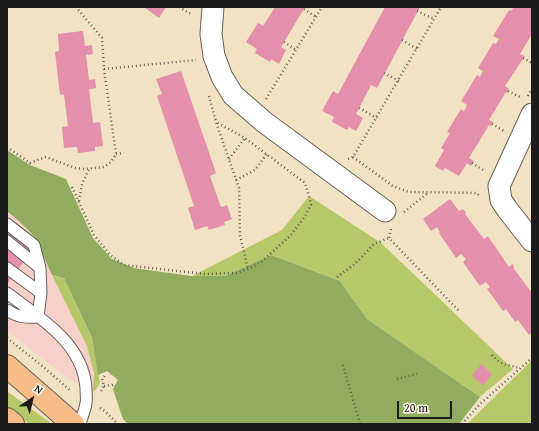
<!DOCTYPE html>
<html>
<head>
<meta charset="utf-8">
<style>
  body { margin:0 }
  #map { position:relative; width:539px; height:431px; overflow:hidden; background:#f1e2c4; font-family:"Gentium Book Plus",serif }
  canvas { display:block }
  .frame { position:absolute; inset:0; border:8px solid #1c1c1c; pointer-events:none }
  .north { position:absolute; left:12px; top:379px; width:40px; height:40px; -webkit-text-stroke:3px #fcf5e5; paint-order:stroke; rotate:35deg; font-size:11px; font-weight:700; line-height:16px; text-align:center; color:#1c1c1c }
  .north::after { content:''; display:block; margin:auto; width:14px; height:18px; background:#1c1c1c; clip-path:polygon(50% 0,100% 100%,50% 72%,0 100%) }
  .scale { position:absolute; left:397px; top:401px; width:55px; height:18px; box-sizing:border-box; border:2px solid #1c1c1c; border-top:0; padding-left:5px; font-size:12px; line-height:14px; white-space:nowrap; color:#1c1c1c; -webkit-text-stroke:3px #fcf5e5; paint-order:stroke }
</style>
</head>
<body>
<div id="map">
<canvas width="539" height="431"></canvas>
<div class="frame"></div>
<div class="north">N</div>
<div class="scale">20 m</div>
</div>
<script>
const g = document.querySelector('canvas').getContext('2d');
g.lineJoin = 'round';
function fill(path, color) {
  g.fillStyle = color;
  g.fill(path, 'evenodd');
}
function stroke(path, color, width, dash) {
  g.strokeStyle = color;
  g.lineWidth = width;
  g.lineCap = dash ? 'butt' : 'round';
  g.setLineDash(dash || []);
  g.stroke(path);
}
fill(new Path2D(`
  M7 190 33 208 92 338 100 383 95 391 70 380 7 331Z`), '#f7d0c9');
fill(new Path2D(`
  M309 196 380 242 513 369 480 397 367 319 340 281 271 255 225 276H192L282 230Z
  M52 275 64 278 92 339 100 383 95 391 93 390 94 373 87 346Z
  M532 360V424H467Z
  M7 391 52 424H29L7 406Z`), '#b7c86b');
fill(new Path2D(`
  M7 150 30 165 66 179 93 238 112 259 134 268 191 276H225L271 255 340 281 367 319 480 397 459 424H128L123 419 113 389 118 380 107 371 98 375 92 338 64 278 52 275 35 237 20 222 7 211Z`), '#91ac5f');
fill(new Path2D(`
  M144 7H166L159 18Z
  M275 7H305L281 47 286 50 279 64 271 59 270 62 255 53 257 49 246 42 258 23 263 26Z
  M385 7H420L377 88 371 85 356 114 363 118 356 131 349 127 347 130 332 122 334 117 322 111 333 91 338 94Z
  M514 7H532V34L520 54 525 56 505 86 509 89 507 93 506 92 489 120 493 122 491 126 489 125 469 158 474 161 471 166 467 163 459 176 445 168 443 171 435 166 444 150 441 148 450 133 447 132 461 109 464 111 467 105 461 101 477 75 480 77 483 71 478 68 493 43 496 44 499 39 493 36 509 10 511 11Z
  M83 31 85 46 92 45 93 54 86 55 89 80 95 79 96 88 89 89 93 123 100 122 103 146 95 147V151L78 153 77 147 64 148 62 127 68 126 64 94 60 95 55 52 59 51 58 34Z
  M181 71 216 173 210 176 221 207 227 205 232 219 224 222 225 225 209 230 207 226 195 230 188 208 194 206 157 96 162 94 156 79Z
  M450 199 459 211 463 209 466 213 465 214 484 239 488 236 509 267 513 264 514 269 532 293V332L529 335 518 320 515 322 506 309 503 311 487 289 490 287 486 282 480 286 463 262 466 259 461 254 456 258 439 233 440 232 437 227 431 231 423 219Z
  M7 233 32 251 7 284Z
  M481 364 492 374 483 385 472 376Z`), '#e48fac');
const lane = new Path2D(`
  M7 224 34 245 40 268 41 293 38 317C26 318 17 317 7 310
  M7 241 40 268
  M7 268 41 293
  M7 293C40 318 83 343 86 388 86 393 87 399 86 403 85 410 82 417 80 424`);
const street = new Path2D(`
  M213 7 211 34 214 56 222 77 233 95 264 122 385 211
  M532 114 499 186 501 200 507 209 532 241`);
const primary = new Path2D(`
  M7 366 73 424
  M7 419 13 424`);
stroke(lane, '#676157', 13);
stroke(street, '#676157', 23);
stroke(primary, '#676157', 24);
stroke(new Path2D(`
  M179 7 189 13 193 14
  M304 9 316 17
  M417 11 434 19
  M402 40 417 49
  M284 42 296 50
  M523 58 532 63
  M104 69 196 60
  M384 73 399 81
  M508 91 522 98
  M209 96 216 122 239 188 240 235 248 269
  M528 96 532 88
  M266 99 322 7
  M359 108 377 118
  M492 124 504 131
  M7 147 30 163 46 157 75 168 84 169 104 167 111 162 116 154 104 69 102 38 76 7
  M116 154 124 153
  M353 157 393 186 409 192 477 193 480 197
  M229 159 245 138
  M348 159 353 157 441 7
  M472 163 485 171
  M236 180 255 170 267 154
  M72 187 94 235 110 255 124 265 205 274 236 273 248 269 261 262 289 237 304 218 311 205 310 200 305 183 245 138 216 122
  M79 201 82 184 89 169
  M404 212 428 193
  M391 229 389 238 459 311
  M337 277 355 264 374 244 389 238
  M7 338 41 365 71 391
  M492 355C502 366 506 364 520 368
  M343 365 360 424
  M397 379 417 374
  M104 386 112 385 114 383
  M101 391 104 386 102 379 106 374
  M100 408 106 412 118 424
  M462 424 480 404 532 358`), '#676157', 2.5, [1, 3]);
stroke(lane, '#fff', 11);
stroke(street, '#fff', 21);
stroke(primary, '#f7bd88', 22);
</script>
</body>
</html>
